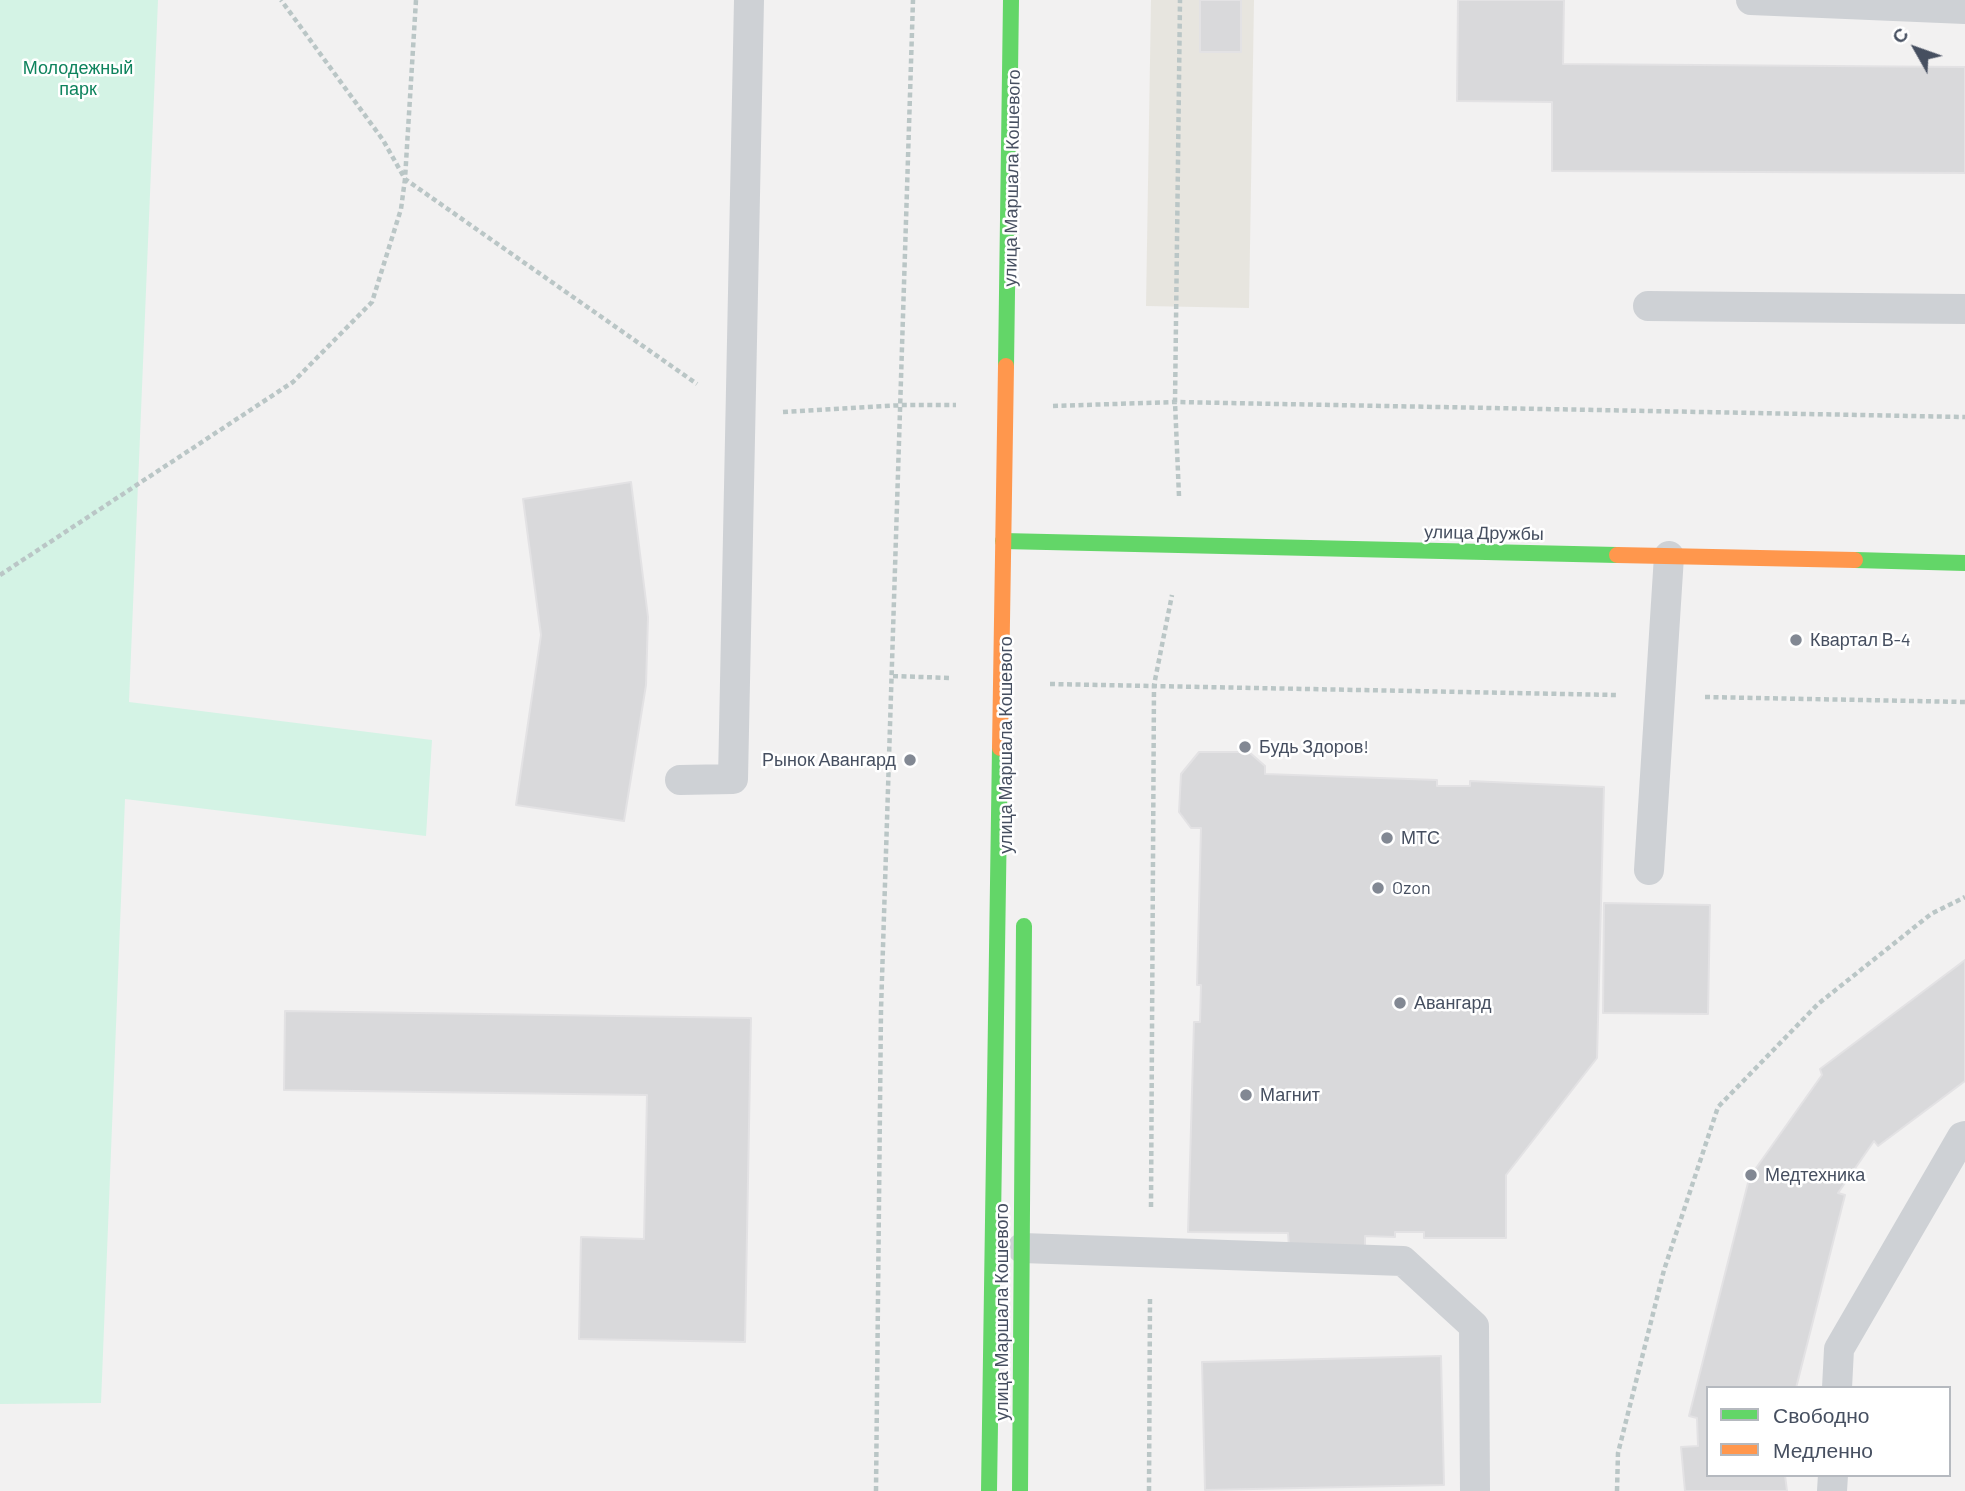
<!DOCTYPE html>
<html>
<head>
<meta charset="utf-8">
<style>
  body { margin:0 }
  #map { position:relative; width:1965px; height:1491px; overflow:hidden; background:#f2f1f1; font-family:Barlow,sans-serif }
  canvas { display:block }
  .legend { position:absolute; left:1706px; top:1386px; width:245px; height:91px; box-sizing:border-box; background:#fff; border:2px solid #b5b9bf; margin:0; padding:9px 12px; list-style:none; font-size:21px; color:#464f60 }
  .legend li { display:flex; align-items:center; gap:14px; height:35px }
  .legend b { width:35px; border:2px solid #b5b9bf }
  .north { position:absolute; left:1881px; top:14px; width:70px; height:70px; -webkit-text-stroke:5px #fff; paint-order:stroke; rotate:310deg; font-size:19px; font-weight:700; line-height:28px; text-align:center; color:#464f60 }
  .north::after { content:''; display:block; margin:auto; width:24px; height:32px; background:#464f60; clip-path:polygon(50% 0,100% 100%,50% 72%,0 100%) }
</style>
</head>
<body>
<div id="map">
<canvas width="1965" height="1491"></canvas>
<ul class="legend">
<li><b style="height:9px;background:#63d668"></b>Свободно</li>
<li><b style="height:9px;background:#ff974d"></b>Медленно</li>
</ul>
<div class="north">С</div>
</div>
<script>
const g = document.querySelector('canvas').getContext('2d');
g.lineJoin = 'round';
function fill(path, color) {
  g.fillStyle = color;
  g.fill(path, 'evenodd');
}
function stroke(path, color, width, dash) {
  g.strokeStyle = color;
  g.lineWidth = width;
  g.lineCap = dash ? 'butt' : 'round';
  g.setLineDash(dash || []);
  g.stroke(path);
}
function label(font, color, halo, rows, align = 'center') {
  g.font = font + ' Barlow,sans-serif';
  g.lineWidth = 5;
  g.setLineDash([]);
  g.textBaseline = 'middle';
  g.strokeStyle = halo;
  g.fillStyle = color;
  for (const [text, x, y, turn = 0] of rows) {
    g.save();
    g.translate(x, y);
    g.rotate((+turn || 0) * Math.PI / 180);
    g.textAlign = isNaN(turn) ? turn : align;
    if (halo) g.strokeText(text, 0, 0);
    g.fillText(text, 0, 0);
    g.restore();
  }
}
fill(new Path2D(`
  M1151 0H1254L1249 308 1146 306Z`), '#e7e5df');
fill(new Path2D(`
  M0 0H158L129 702 432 740 426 836 125 799 101 1403 0 1404Z`), '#d4f3e5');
const building = new Path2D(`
  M1200 0H1241V52H1200Z
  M1458 0H1564L1563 64 1965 67V173L1552 171V102L1457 101Z
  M631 482 648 617 646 685 624 821 516 805 541 635 523 499Z
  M1199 752H1249L1265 766V774L1437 780V786H1470V781L1604 787 1597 1058 1506 1175V1238H1424V1232H1395V1237L1365 1236V1249L1289 1247 1288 1233 1188 1232 1194 1022H1200L1201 985H1197L1201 828H1191L1179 812 1181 774Z
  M1604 903 1710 905 1708 1014 1603 1013Z
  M1965 960V1081L1878 1146 1874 1141 1838 1193 1845 1195 1796 1388H1708V1475H1785L1787 1491H1685L1681 1447 1698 1446 1697 1418 1689 1416 1751 1171 1757 1172 1754 1171 1822 1075 1820 1069Z
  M285 1011 751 1018 745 1342 579 1339 581 1237 644 1239 647 1095 284 1090Z
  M1441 1356 1444 1485 1205 1490 1202 1362Z`);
fill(building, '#d9d9db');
stroke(building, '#e3e2e4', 2);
stroke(new Path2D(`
  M416 0 405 179 697 384
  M1053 406 1175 402 1965 417
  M783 412 901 405H956
  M1179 496 1175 402 1180 0
  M0 575 293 382 372 302 401 209 405 179 383 140 281 0
  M893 676 951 678
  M1050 684 1616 695
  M1705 697 1965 702
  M1151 1207 1154 685 1172 595
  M876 1491 881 1010 913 0
  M1149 1491 1150 1297
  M1617 1491 1618 1453 1664 1270 1718 1107 1818 1004 1931 914 1965 897`), '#bac6c6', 4.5, [5, 3.5]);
stroke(new Path2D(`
  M1751 0 1965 9
  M1648 306 1965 309
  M680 780 733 779 749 0
  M1649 870 1669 556
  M1022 1248 1403 1261 1474 1326 1475 1491
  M1837 1388 1839 1349 1962 1137 1965 1136
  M1832 1491 1833 1475`), '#ced1d5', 30);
stroke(new Path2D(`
  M1006 366 1011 0
  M1003 541 1617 555
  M1855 560 1965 563
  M989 1491 1000 748
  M1020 1491 1024 926`), '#63d668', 16);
stroke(new Path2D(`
  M1617 555 1855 560
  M1000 748 1006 366`), '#ff974d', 16);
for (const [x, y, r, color] of [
  [1796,640,7,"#828893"],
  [1245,747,7,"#828893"],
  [910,760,7,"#828893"],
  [1387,838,7,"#828893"],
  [1378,888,7,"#828893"],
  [1400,1003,7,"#828893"],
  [1246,1095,7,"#828893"],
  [1751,1175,7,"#828893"]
]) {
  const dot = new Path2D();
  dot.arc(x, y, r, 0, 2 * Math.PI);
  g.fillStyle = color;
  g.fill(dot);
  stroke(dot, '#fff', 2.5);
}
label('18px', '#0e835d', '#fff', [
  ["Молодежный",78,68],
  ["парк",78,89]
]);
label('18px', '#464f60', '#fff', [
  ["улица Маршала Кошевого",1012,178,-89],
  ["улица Дружбы",1484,533,1],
  ["улица Маршала Кошевого",1006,745,-90],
  ["улица Маршала Кошевого",1002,1312,-90]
]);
label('18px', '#464f60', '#fff', [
  ["Квартал В-4",1810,640],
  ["Будь Здоров!",1259,747],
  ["Рынок Авангард",896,760,"right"],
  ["МТС",1401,838],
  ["Ozon",1392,888],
  ["Авангард",1414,1003],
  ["Магнит",1260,1095],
  ["Медтехника",1765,1175]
], 'left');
</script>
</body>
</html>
